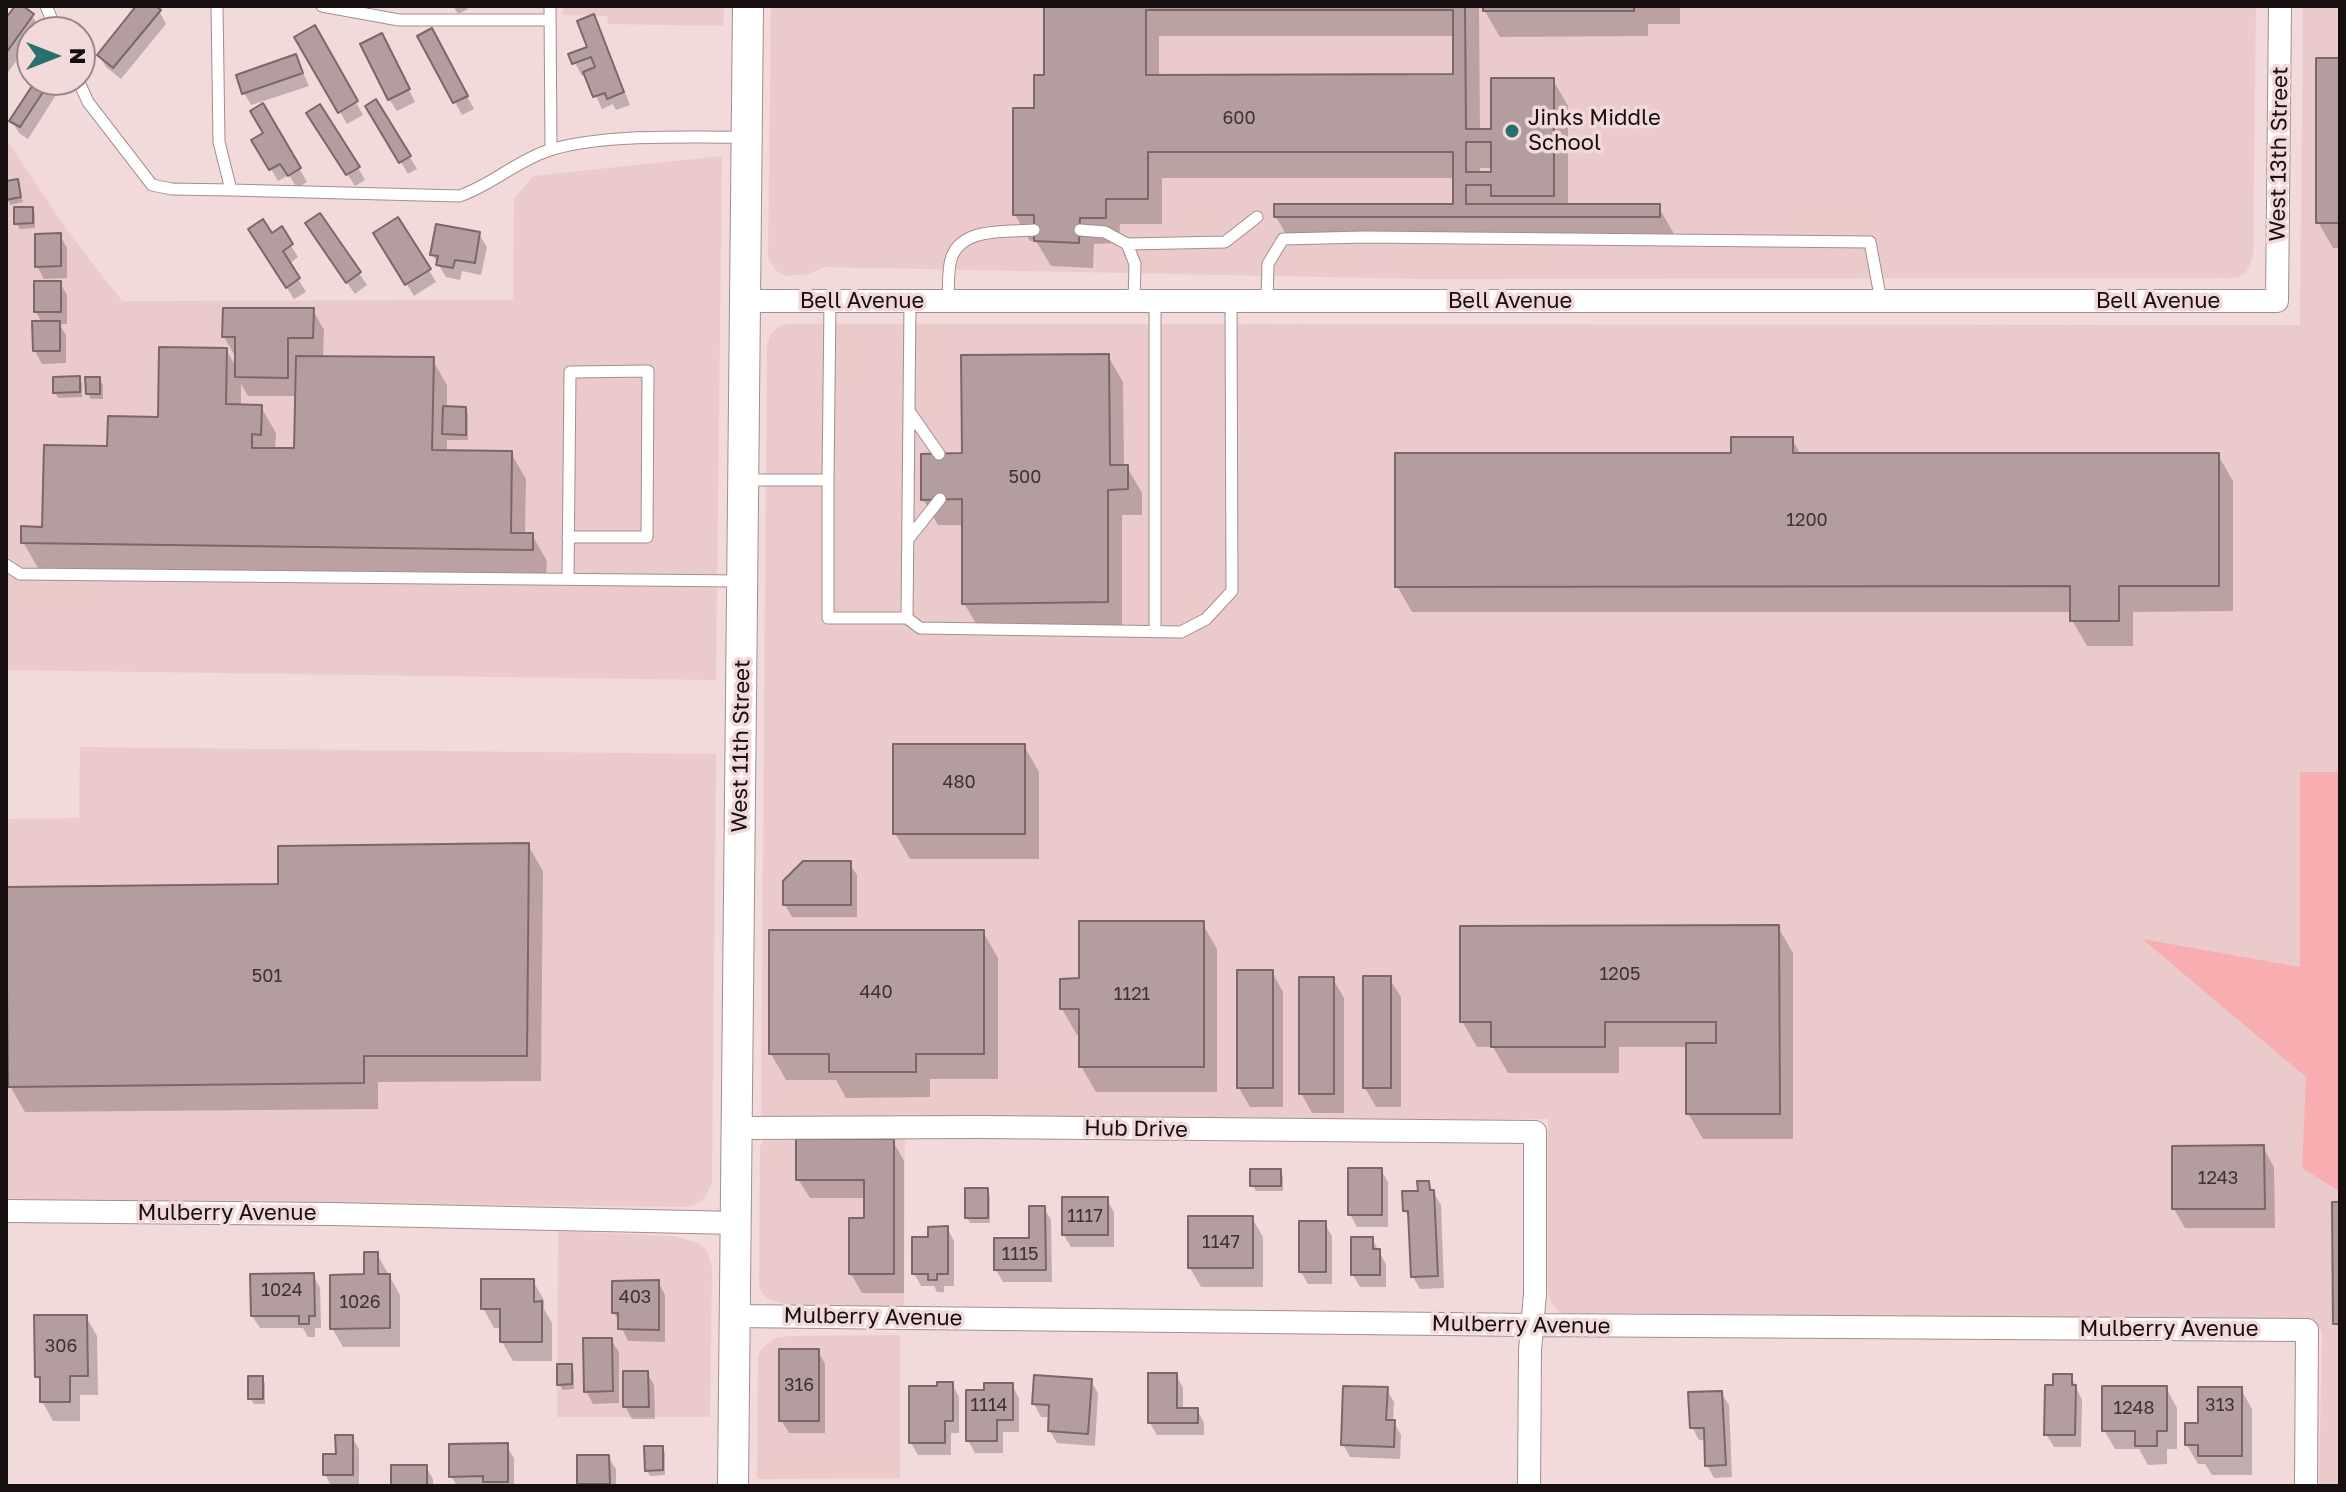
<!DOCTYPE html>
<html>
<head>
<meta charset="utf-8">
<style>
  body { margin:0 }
  #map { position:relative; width:2346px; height:1492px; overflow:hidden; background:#f2d9da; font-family:"Golos Text",sans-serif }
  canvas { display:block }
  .frame { position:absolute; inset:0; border:8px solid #170f0f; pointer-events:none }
  .north { position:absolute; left:16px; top:16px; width:80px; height:80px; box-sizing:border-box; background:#f2d9da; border:2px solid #9a8889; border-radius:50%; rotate:90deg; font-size:22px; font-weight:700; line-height:32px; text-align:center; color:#170f0f }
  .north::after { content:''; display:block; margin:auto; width:28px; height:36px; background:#256f6c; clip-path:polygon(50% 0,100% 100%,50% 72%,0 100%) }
</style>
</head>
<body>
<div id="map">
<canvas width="2346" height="1492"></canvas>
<div class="frame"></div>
<div class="north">N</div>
</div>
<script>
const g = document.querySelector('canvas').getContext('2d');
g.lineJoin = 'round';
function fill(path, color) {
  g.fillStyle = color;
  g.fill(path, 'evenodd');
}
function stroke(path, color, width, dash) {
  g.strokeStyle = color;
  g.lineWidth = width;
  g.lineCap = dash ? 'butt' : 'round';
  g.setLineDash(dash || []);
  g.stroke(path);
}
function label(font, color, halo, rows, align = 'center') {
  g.font = font + ' "Golos Text",sans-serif';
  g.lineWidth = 7;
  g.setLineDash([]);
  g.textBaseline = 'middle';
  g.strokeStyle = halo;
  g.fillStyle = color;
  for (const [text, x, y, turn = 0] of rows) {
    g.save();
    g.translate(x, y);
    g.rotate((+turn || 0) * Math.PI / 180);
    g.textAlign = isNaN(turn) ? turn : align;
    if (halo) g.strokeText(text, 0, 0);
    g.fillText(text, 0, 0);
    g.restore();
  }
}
fill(new Path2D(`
  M563 6H724L723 26 608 24 607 16 563 15Z
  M771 6H2256L2253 256 2246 273 2237 278 1425 279 825 267 808 274 785 276 775 270 768 258Z
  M2303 6H2340V772L2300 773V967L2143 940 2307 1077 2302 1168 2340 1192V1486H2319L2322 1332 2316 1323 2306 1319 1560 1313 1551 1302 1548 1293V1119L1188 1121 761 1116 767 347 770 335 778 327 788 324 2300 325Z
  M6 139 69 233 122 301 513 300 514 199 533 176 722 156 716 680 6 670Z
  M80 747 716 754 712 1182 705 1198 696 1204 685 1207 6 1199V819L79 818Z
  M905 1135 904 1311H833L784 1304 766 1298 760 1289 759 1281 760 1147 763 1141 769 1138Z
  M558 1231 673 1236 697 1243 707 1250 712 1268 710 1417H557Z
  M900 1335V1478L757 1479 758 1360 760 1351 766 1345 776 1338 788 1336Z`), '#ebcacb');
fill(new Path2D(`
  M2300 772H2340V1192L2302 1168 2306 1077 2142 939 2300 967Z`), '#f8adb1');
fill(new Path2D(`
  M17 6 32 16 40 28 37 32H32V39L6 75V22Z
  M139 6H153L159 11 166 24 121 79 106 67 99 55Z
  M453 6H467L468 9 458 14Z
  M1046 6H1479L1480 131H1493L1553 80 1568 106V206H1658L1673 232V242L1291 243 1276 217 1455 206V178H1162V224H1120L1119 243 1094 244 1093 268 1051 266 1036 241H1030L1015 215 1036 110 1046 77ZM1159 36H1455V76L1159 77ZM1480 168H1493V174H1480Z
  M1485 6H1680V24H1648V36L1500 37 1485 11Z
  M593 17 600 29 630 105 616 110 613 104 602 109 586 74 582 76 571 55 589 48Z
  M314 28 363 115 347 124 297 38Z
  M431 30 474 109 462 115 420 37Z
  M388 48 415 102 397 111 389 99Z
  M296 57 309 86 251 105 244 93Z
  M2340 60V248H2333L2318 222Z
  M38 80H60L63 84 28 139 19 133 12 121Z
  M376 101 417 169 408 174 368 106Z
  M263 106 307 182 297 188 289 175 278 181 254 140 265 134Z
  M316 126 358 168 365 180 355 186Z
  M16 181 23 202 10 205 6 194V183Z
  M32 209 35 214V228L20 229 16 223Z
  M320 215 367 285 355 294 314 236Z
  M281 229 298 257 289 264 306 292 294 299 258 242Z
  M376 234 429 270 436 282 414 296Z
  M479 234 487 247 481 275 462 271 460 280 446 277 432 254Z
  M60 235 67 248V278L44 279 37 266Z
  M60 283 67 295V324H59L66 335V363L42 364 35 351 42 323 36 312Z
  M313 310 324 330 323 358 432 359 447 385V408L465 409 468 414V440H447V452L511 453 526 479 525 535H532L547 561 546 575 38 568 23 542 44 529 109 448 160 419 226 350 237 368 235 356 224 337ZM241 384 248 396H297L296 450H275L276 433 261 407H241Z
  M1108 356 1123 382 1124 467H1127L1142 493V515H1122V628L979 629 964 603V525H938L923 499 964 455Z
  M79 378 82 384V397L58 398 55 392Z
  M99 379 103 385V399H91L88 393Z
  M1792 439 1801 455H2218L2233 481V611L2133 612V646H2087L2072 620V612H1412L1397 586 1733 455Z
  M1024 746 1039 772V859H910L895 833Z
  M528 845 543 871 541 1081 378 1082V1109L25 1112 10 1086 280 886Z
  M849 863 857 875V917H792L785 905Z
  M1202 923 1217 949V1092H1096L1081 1066V1035H1077L1062 1009 1081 980Z
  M1778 927 1793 953V1139H1703L1688 1113V1047H1619V1073H1508L1493 1047H1477L1462 1021Z
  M983 932 998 958V1079H930V1097L846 1098 836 1080H786L771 1054Z
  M1272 972 1283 992V1107H1250L1239 1088Z
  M1389 978 1401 997V1107H1376L1365 1088Z
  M1333 979 1344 998V1113H1312L1301 1093Z
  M893 1141 904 1161V1293H862L851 1274 866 1220V1198H810L798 1179Z
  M2263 1147 2274 1167 2275 1228H2185L2174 1209Z
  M1381 1170 1388 1182V1227H1357L1350 1214Z
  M1280 1171 1283 1177V1191H1256L1252 1185Z
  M1428 1183 1441 1205 1444 1288 1420 1289 1413 1277 1410 1220 1405 1211Z
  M987 1190 990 1196V1223H970L967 1217Z
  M1107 1200 1114 1212V1247H1071L1064 1235Z
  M1044 1208 1051 1220 1052 1282H1003L996 1270 1031 1240Z
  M1252 1218 1263 1237V1287H1201L1190 1268Z
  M1324 1223 1332 1236V1284H1308L1301 1272Z
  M947 1228 954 1241V1286H944V1292H937L934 1286H921L914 1273 930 1239Z
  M1372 1239 1386 1264V1287H1360L1353 1275Z
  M377 1254 400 1295V1347H343L332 1328Z
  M313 1275 320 1288 321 1328H315V1337H308L303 1328H260L252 1316Z
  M533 1281 544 1300V1309L552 1323V1361H513L502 1342V1328H494L483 1308Z
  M658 1282 665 1295V1342L628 1341 614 1312Z
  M86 1317 97 1336 98 1395H80V1421H53L42 1401V1385L37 1376Z
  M611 1340 619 1352V1403L593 1404 586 1391Z
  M818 1351 825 1364V1433H789L781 1420Z
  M570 1366 574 1372V1389L563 1390 559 1384Z
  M647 1373 654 1385 655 1419H632L625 1406Z
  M1176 1375 1183 1388V1410H1197L1204 1423V1435H1157L1150 1423Z
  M2071 1376 2082 1400 2081 1447H2054L2046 1434 2055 1387Z
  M261 1378 265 1383V1404H254L250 1398Z
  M1091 1381 1098 1393 1095 1446 1057 1443 1050 1431V1417H1041L1034 1404Z
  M952 1384 959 1397V1433H951V1455H918L911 1443 939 1388Z
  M1012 1385 1019 1398V1432H1003V1453H975L968 1440 986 1392Z
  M2166 1388 2177 1408V1449H2167V1464L2148 1465 2139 1449H2115L2104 1430Z
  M1386 1389 1394 1402 1393 1421 1401 1435 1400 1459 1350 1457 1343 1444Z
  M2241 1389 2252 1409V1475H2212L2205 1464H2198L2187 1445 2200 1425Z
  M1721 1393 1729 1405 1732 1477 1714 1478 1707 1465 1706 1440H1699L1692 1427Z
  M352 1437 359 1449V1486H331L325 1474Z
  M506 1445 514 1458V1486H457L451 1476Z
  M662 1448 665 1453V1475L650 1476 647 1470Z
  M608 1457 616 1469V1486H581L579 1483Z
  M426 1467 433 1479V1486H393Z`), '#0003');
const building = new Path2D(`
  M15 6H23L34 14 6 53V18Z
  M136 6H156L161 10 113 68 97 55Z
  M1044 6H1465L1466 129H1491V78H1554V196H1491V185H1466V204H1660V217H1274V204H1453V152H1148V199H1106V218H1080L1079 243 1034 241V215H1013V108H1034V75H1044ZM1146 10H1453V74L1146 75ZM1466 142H1491V172H1466Z
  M1483 6H1634V11H1483Z
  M594 14 624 92 607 99 605 93 593 97 583 72 595 67 591 57 572 64 568 54 587 47 577 21Z
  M315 25 358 101 338 113 294 37Z
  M432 28 468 96 453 103 417 36Z
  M382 33 410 89 388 100 360 44Z
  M296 54 303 73 242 94 236 75Z
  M2316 58H2340V223H2316Z
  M36 80H51L20 127 9 121Z
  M376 99 411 156 399 163 365 106Z
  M263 103 301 168 288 176 280 164 269 170 251 140 263 133 250 111Z
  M320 104 360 167 346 175 306 113Z
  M18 179 21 197 6 200V181Z
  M14 207H33V223L14 224Z
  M320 213 361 272 346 283 305 223Z
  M398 217 431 269 405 285 373 233Z
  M263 219 272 233 282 226 293 244 283 251 300 278 286 288 248 229Z
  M436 224 480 232 475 263 455 260 453 268 436 265 438 256 430 255Z
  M61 233V266L35 267V234Z
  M34 281H61V312H34Z
  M223 308H314L313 338H288V378L235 377V337H222Z
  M32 321H60V351H33Z
  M159 347 227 348 226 404 262 405 261 435 252 434V448H294L296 356 434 357 432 450 512 451 511 533H533V550L21 543V526L42 527 44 445 107 446 108 416 158 417Z
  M1109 354 1110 465H1128V489L1108 490V602L962 604V499L921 500V454L962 453 961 355Z
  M80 376V392L53 393V377Z
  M85 377H100V394H86Z
  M443 406 466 407V435L442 434Z
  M1731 437H1793V453H2219V586H2119V621H2070V586L1395 587V453H1731Z
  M893 744H1025V834H893Z
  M529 843 527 1056H364V1083L8 1087 6 887 278 884V846Z
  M803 861H851V905H783V881Z
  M1079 921H1204V1067H1079V1009H1060V979L1079 978Z
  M1779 925 1780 1114H1686V1043H1716V1022H1605V1047H1491V1022H1460V926Z
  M769 930H984V1054H916V1072H829V1054H769Z
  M1237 970H1273V1088H1237Z
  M1363 976H1391V1088H1363Z
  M1299 977H1334V1094H1299Z
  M796 1139H894V1274H849V1218H864V1180H796Z
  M2264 1145 2265 1209H2172V1146Z
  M1348 1168H1382V1215H1348Z
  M1250 1169H1281V1186H1250Z
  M1417 1181H1429L1430 1190H1434L1438 1276 1411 1277 1408 1211H1403L1402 1191H1418Z
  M965 1188H988V1218H965Z
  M1062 1197H1108V1235H1062Z
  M2332 1202H2340V1324H2333Z
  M1029 1206H1045L1046 1270H994V1238H1029Z
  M1188 1216H1253V1268H1188Z
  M1299 1221H1326V1272H1299Z
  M948 1226V1274H937V1280H928V1274H912V1237H928V1227Z
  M1351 1237H1373V1249H1380V1275H1351Z
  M364 1252H378V1274H390V1328L330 1329V1275L364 1274Z
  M314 1273 315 1316H309V1324H299V1316H251L250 1274Z
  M481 1279H534V1302L542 1301V1342H500V1309H481Z
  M659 1280V1330L618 1329V1313H612V1281Z
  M34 1315H87L88 1376H70V1402H40V1377H35Z
  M583 1338H612L613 1391 584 1392Z
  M779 1349H819V1421H779Z
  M557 1364H572V1384L557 1385Z
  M623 1371H648L649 1407H623Z
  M1148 1373H1177V1408H1198V1423H1148Z
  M2053 1374H2072V1385H2076L2075 1435H2044L2045 1385H2053Z
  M1034 1375 1092 1379 1088 1434 1048 1431 1049 1405 1032 1404Z
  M248 1376H263V1399H248Z
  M937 1382H953V1421H945V1443H909V1386H937Z
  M984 1383H1013V1420H997V1441H966V1390H984Z
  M1343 1386 1388 1387 1386 1420H1395L1394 1447 1341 1445Z
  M2102 1386H2167V1431H2157V1446H2135V1431H2102Z
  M2198 1387H2242V1456H2198V1445H2185V1423H2198Z
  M1722 1391 1726 1465 1705 1466 1704 1428H1690L1688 1392Z
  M335 1435H353V1475H323V1454H336Z
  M508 1443V1482H483V1476L449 1477V1444Z
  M644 1446H663V1470L645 1471Z
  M577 1455H609L610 1484H577Z
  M391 1465H427V1486H391Z`);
fill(building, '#b49d9e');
stroke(building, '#7c6768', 2);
const lane = new Path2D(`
  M46 6 57 32
  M217 6 219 142 231 190 459 196C490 186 515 162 547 151 601 133 686 138 744 137
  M322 6 399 20H549
  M550 6 551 149
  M78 80 88 102 152 185 172 189 231 190
  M1080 230 1105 232 1127 244 1135 264 1134 301
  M1127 244 1225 242 1257 217
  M910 301 907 618 920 628 1181 632 1206 619 1232 591 1231 301
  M948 301C949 287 947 269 952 256 964 227 1007 232 1034 230
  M1155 301V632
  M1267 301 1268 264 1283 239 1365 237 1870 242 1881 301
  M909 411 939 454
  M743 480H828L830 301
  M828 480V618H907
  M909 538 940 499
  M6 565 20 574 739 581
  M568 579 570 372 648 371 647 537H568`);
const street = new Path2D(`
  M744 301H2277L2280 6
  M736 1128 980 1127 1535 1132V1294L1530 1350 1529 1486
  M6 1211 332 1214 736 1223
  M735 1316 1532 1325 2307 1330 2306 1486`);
const secondary = new Path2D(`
  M733 1486 748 6`);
stroke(lane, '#a48e8f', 13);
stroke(street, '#a48e8f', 24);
stroke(secondary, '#a48e8f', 32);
stroke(lane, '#fff', 11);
stroke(street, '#fff', 22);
stroke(secondary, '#fff', 30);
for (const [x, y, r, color] of [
  [1512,131,8,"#256f6c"]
]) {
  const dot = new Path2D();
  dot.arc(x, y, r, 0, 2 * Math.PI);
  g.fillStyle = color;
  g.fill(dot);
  stroke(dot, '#f2d9da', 3);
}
label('18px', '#3e3233', null, [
  ["600",1239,118],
  ["500",1025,477],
  ["1200",1807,520],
  ["480",959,782],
  ["1205",1620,974],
  ["501",267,976],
  ["440",876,992],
  ["1121",1132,994],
  ["1243",2218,1178],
  ["1117",1085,1216],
  ["1147",1221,1242],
  ["1115",1020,1254],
  ["1024",282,1290],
  ["403",635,1297],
  ["1026",360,1302],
  ["306",61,1346],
  ["316",799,1385],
  ["1114",989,1405],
  ["313",2220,1405],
  ["1248",2134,1408]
]);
label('22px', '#170f0f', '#f2d9da', [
  ["Jinks Middle",1528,118],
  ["School",1528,143]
], 'left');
label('22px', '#170f0f', '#f2d9da', [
  ["West 13th Street",2279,154,-89],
  ["Bell Avenue",862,301],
  ["Bell Avenue",1510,301],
  ["Bell Avenue",2158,301],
  ["West 11th Street",741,746,-89],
  ["Hub Drive",1136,1129,1],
  ["Mulberry Avenue",227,1213],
  ["Mulberry Avenue",873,1317,1],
  ["Mulberry Avenue",1521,1325,1],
  ["Mulberry Avenue",2169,1329]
]);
</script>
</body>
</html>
